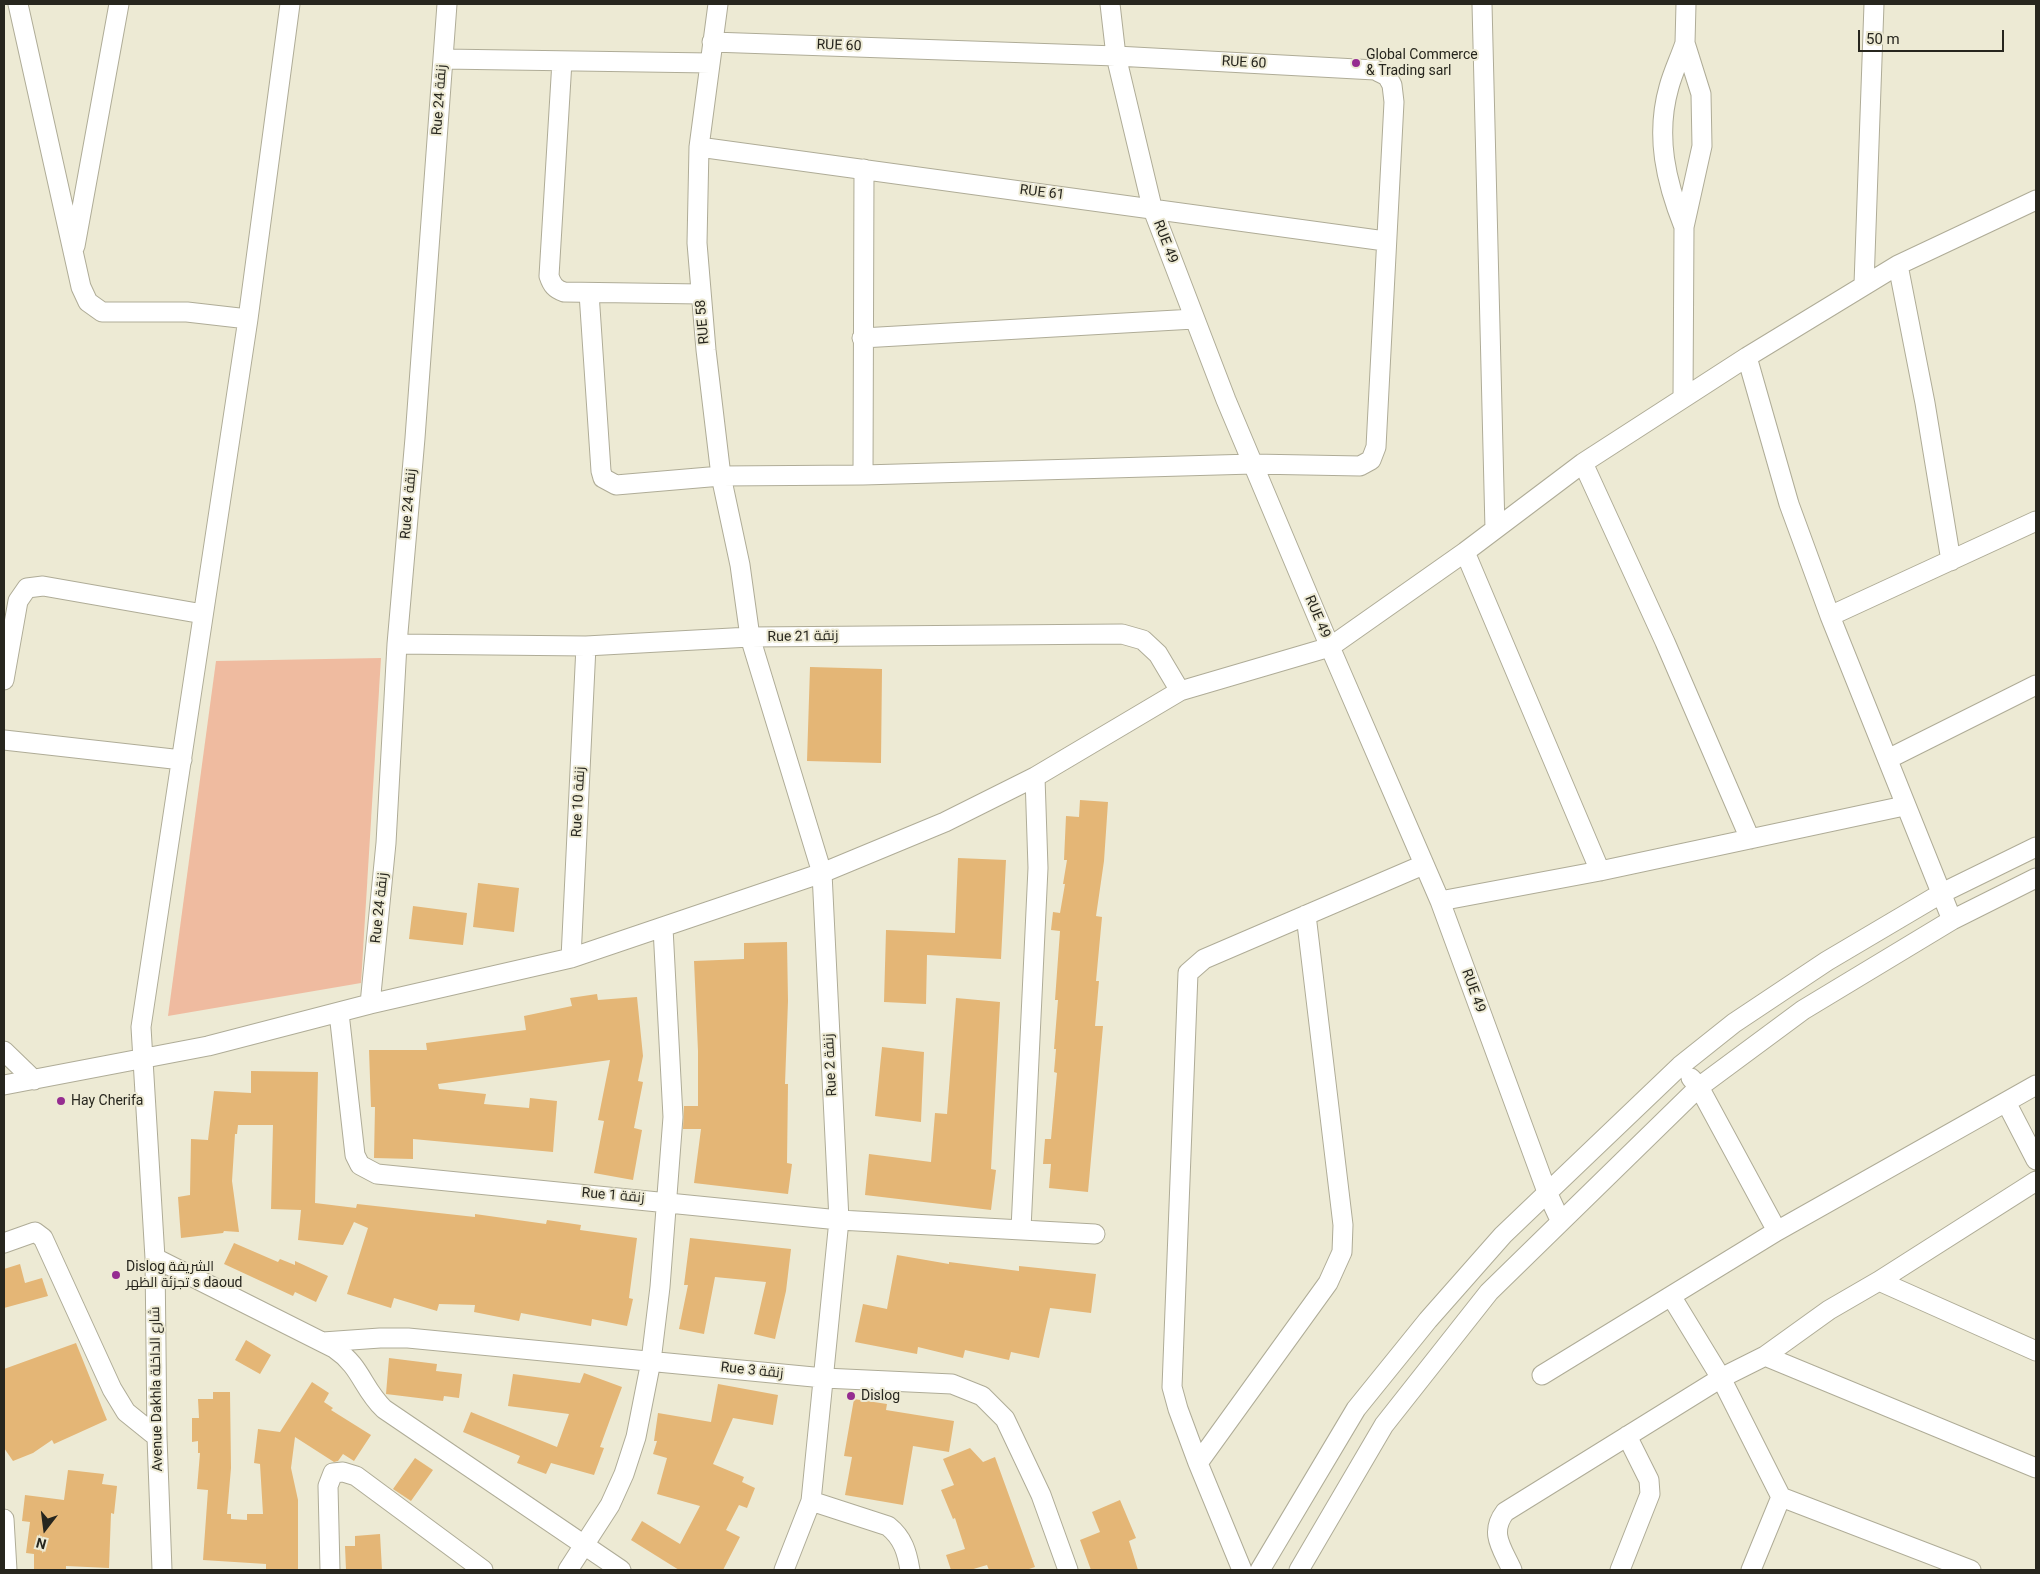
<!DOCTYPE html>
<html>
<head>
<meta charset="utf-8">
<style>
  body { margin:0 }
  #map { position:relative; width:2040px; height:1574px; overflow:hidden; background:#edead4; font-family:Roboto,sans-serif }
  canvas { display:block }
  .frame { position:absolute; inset:0; border:5px solid #27261e; pointer-events:none }
  .north { position:absolute; left:20px; top:1504px; width:50px; height:50px; -webkit-text-stroke:4px #edead4; paint-order:stroke; rotate:195deg; font-size:14px; font-weight:700; line-height:20px; text-align:center; color:#27261e }
  .north::after { content:''; display:block; margin:auto; width:18px; height:22px; background:#27261e; clip-path:polygon(50% 0,100% 100%,50% 72%,0 100%) }
  .scale { position:absolute; left:1858px; top:30px; width:146px; height:22px; box-sizing:border-box; border:2px solid #27261e; border-top:0; padding-left:6px; font-size:15px; line-height:18px; white-space:nowrap; color:#27261e; -webkit-text-stroke:4px #edead4; paint-order:stroke }
</style>
</head>
<body>
<div id="map">
<canvas width="2040" height="1574"></canvas>
<div class="frame"></div>
<div class="north">N</div>
<div class="scale">50 m</div>
</div>
<script>
const g = document.querySelector('canvas').getContext('2d');
g.lineJoin = 'round';
function fill(path, color) {
  g.fillStyle = color;
  g.fill(path, 'evenodd');
}
function stroke(path, color, width, dash) {
  g.strokeStyle = color;
  g.lineWidth = width;
  g.lineCap = dash ? 'butt' : 'round';
  g.setLineDash(dash || []);
  g.stroke(path);
}
function label(font, color, halo, rows, align = 'center') {
  g.font = font + ' Roboto,Cairo,sans-serif';
  g.lineWidth = 4;
  g.setLineDash([]);
  g.textBaseline = 'middle';
  g.strokeStyle = halo;
  g.fillStyle = color;
  for (const [text, x, y, turn = 0] of rows) {
    g.save();
    g.translate(x, y);
    g.rotate((+turn || 0) * Math.PI / 180);
    g.textAlign = isNaN(turn) ? turn : align;
    if (halo) g.strokeText(text, 0, 0);
    g.fillText(text, 0, 0);
    g.restore();
  }
}
fill(new Path2D(`
  M381 658 361 983 168 1016 216 661Z`), '#efbba0');
fill(new Path2D(`
  M810 667 882 669 881 763 807 761Z
  M1080 800 1108 802 1104 861 1096 916 1102 917 1096 981H1099L1095 1026H1103L1088 1192 1049 1188 1051 1164H1043L1045 1139H1051L1057 1073 1054 1072 1056 1049H1054L1058 1000H1055L1060 931 1051 930 1053 912 1060 913 1065 884H1063L1067 860H1064L1066 816 1079 817Z
  M958 858 1006 860 1001 959 927 955 926 1004 884 1002 886 930 955 933Z
  M478 883 519 888 514 932 473 927Z
  M413 906 467 913 463 945 409 939Z
  M787 942 788 1001 785 1084H788L787 1163 792 1164 788 1194 694 1183 701 1129H683L684 1106H698V1051L694 961 744 959V943Z
  M597 994 598 1000 637 997 643 1056 638 1081 643 1082 634 1128 642 1130 633 1180 594 1173 604 1121 598 1120 610 1060 438 1084 439 1089 486 1094 484 1104 529 1108 530 1098 557 1101 553 1152 413 1139V1159L374 1158 375 1107H371L369 1050H427L426 1043 526 1030 524 1016 572 1006 570 998Z
  M956 998 1000 1002 991 1169 996 1170 991 1210 865 1195 869 1154 931 1162 935 1113 947 1114Z
  M882 1047 924 1052 921 1122 875 1116Z
  M251 1071 318 1072 315 1203 356 1208 357 1204 475 1217V1214L546 1224 547 1220 581 1225 580 1230 637 1238 629 1298 633 1299 627 1326 592 1319 591 1326 521 1313 519 1321 474 1312 475 1305 439 1304 437 1311 394 1298 391 1308 347 1294 368 1228 354 1222 343 1245 298 1240 301 1210 271 1209 273 1125H238L237 1134H235L232 1181 239 1232 224 1231 223 1233 181 1238 178 1197 190 1195 191 1139 208 1140 214 1091 251 1093Z
  M690 1238 791 1249 786 1291 775 1339 754 1334 766 1282 715 1277 704 1334 679 1329 688 1285H684Z
  M234 1243 278 1262 280 1259 295 1265V1261L328 1276 316 1302 295 1292 293 1296 224 1264Z
  M897 1255 949 1264V1262L1019 1271V1266L1096 1274 1091 1313 1050 1308 1039 1358 1011 1352 1009 1360 965 1350 963 1358 918 1347 917 1354 855 1342 863 1304 887 1309Z
  M20 1264 25 1283 42 1278 48 1296 4 1308V1269Z
  M246 1340 271 1355 260 1374 235 1360Z
  M76 1343 107 1420 54 1444 52 1440 33 1453 13 1461 4 1448V1369Z
  M389 1358 437 1364 436 1371 462 1374 459 1398 444 1396 443 1401 386 1394Z
  M584 1373 622 1387 600 1447 604 1448 594 1475 551 1463 546 1474 517 1463 520 1456 463 1432 471 1412 557 1447 569 1414 508 1406 513 1374 580 1383Z
  M312 1382 329 1393 324 1402 333 1408 331 1410 371 1435 354 1461 343 1454 338 1461 334 1462 295 1437 291 1468 298 1500V1570H266V1564L203 1560 208 1490 197 1489 200 1453H198V1441L192 1442V1418H199L198 1399H213V1392H230L231 1468 227 1514H231V1519L247 1520V1514H263L260 1464 254 1463 258 1429 280 1432Z
  M718 1384 778 1395 773 1425 733 1418 713 1464 744 1477 742 1482 755 1488 747 1508 739 1505 726 1530 740 1537 723 1570H679L631 1540 642 1521 680 1544 700 1506 657 1494 667 1458 653 1454 657 1441H654L658 1413 711 1422Z
  M854 1399 887 1404 886 1410 954 1421 949 1452 913 1446 903 1505 845 1495 852 1457 844 1456Z
  M970 1448 983 1462 995 1457 1035 1567 1026 1570H989L987 1565 970 1570H951L946 1555 965 1549 955 1518 953 1519 941 1490 954 1485 943 1459Z
  M415 1458 433 1470 411 1501 393 1489Z
  M68 1470 104 1474 102 1484 117 1486 114 1514 111 1513 109 1568 66 1566V1570H34V1554L26 1553 30 1522 22 1521 25 1495 64 1500Z
  M1120 1500 1136 1538 1129 1541 1138 1570H1091L1080 1540 1100 1532 1092 1512Z
  M380 1534 382 1570H346L345 1546H355V1536Z`), '#e4b676');
const street = new Path2D(`
  M18 4 81 287 88 302 102 312H187L248 319
  M718 4 699 147 697 243 706 350 721 476 740 565 750 637 822 873 839 1220 811 1501 784 1570
  M1110 4 1116 56 1152 207 1226 400 1330 647 1440 901 1547 1192 1560 1220
  M1482 4 1495 529
  M443 59 710 63
  M562 61 549 276C552 285 555 289 564 292L701 294
  M699 147 1385 241
  M1684 227C1666 182 1655 136 1669 87 1673 72 1680 58 1685 43
  M75 246 119 4
  M1898 265 1925 403 1951 561
  M1864 284 1874 4
  M589 293 601 471 603 478 616 485 721 476 863 475 1253 464 1360 466 1371 460 1376 447 1394 102 1392 85 1387 76 1375 70 1116 56 712 42
  M862 338 1194 319
  M1747 357 1789 504 1830 616 1952 920
  M1683 398 1684 227 1702 146 1701 94 1685 43 1686 4
  M1583 463 1665 642 1750 839
  M863 475 864 169
  M1465 552 1600 871
  M1830 616 2036 521
  M397 644 586 646 750 637 1122 634 1143 640 1158 654 1180 691
  M4 680 18 601 27 588 43 586 203 614
  M4 740 182 760
  M1888 759 2036 685
  M1440 901 1600 871 1904 806
  M571 958 586 646
  M370 1004 386 843 397 644 415 438 447 4
  M339 1013 355 1155 360 1165 377 1174 839 1220 1095 1234
  M4 1051 34 1080
  M1691 1078 1699 1087 1777 1231
  M4 1085 208 1046 370 1004 571 958 822 873 945 822 1035 777 1180 691 1330 647 1465 552 1583 463 1747 357 1898 265 2036 200
  M2006 1102 2036 1160
  M1021 1229 1038 868 1035 777
  M4 1243 35 1232 43 1238 112 1389 126 1412 157 1437
  M155 1258 334 1348C362 1367 362 1388 384 1409L621 1570
  M1879 1281 2036 1181
  M1671 1296 1721 1378 1781 1497 1971 1570
  M323 1342 380 1338H408L824 1378 952 1384 982 1396 1005 1419 1041 1495 1068 1570
  M1765 1356 2036 1468
  M1542 1375 1777 1231 2036 1085
  M1198 1463 1328 1283 1342 1252 1343 1225 1306 915
  M811 1501 888 1526C903 1538 907 1552 910 1570
  M4 1519 7 1570
  M162 1570 157 1437 155 1258 141 1027 248 319 290 4
  M330 1570 328 1486 333 1473 343 1472 356 1476 483 1570
  M568 1570 610 1505 624 1474 636 1437 651 1361 660 1287 673 1117 663 928
  M1242 1570 1198 1463 1178 1409 1172 1387 1188 973 1204 959 1423 865
  M1260 1570 1356 1409 1428 1320 1503 1235 1680 1066 1734 1023 1827 961 1942 893 2036 847
  M1299 1570 1384 1425 1489 1292 1699 1087 1803 1010 1952 920 2036 878
  M1512 1570C1502 1548 1489 1533 1505 1512L1721 1378 1765 1356 1829 1310 1879 1281 2036 1351
  M1620 1570 1650 1494 1649 1480 1627 1436
  M1751 1570 1781 1497`);
stroke(street, '#afac97', 21);
stroke(street, '#fff', 19);
for (const [x, y, r, color] of [
  [1356,63,5,"#952c90"],
  [61,1101,5,"#952c90"],
  [116,1275,5,"#952c90"],
  [851,1396,5,"#952c90"]
]) {
  const dot = new Path2D();
  dot.arc(x, y, r, 0, 2 * Math.PI);
  g.fillStyle = color;
  g.fill(dot);
  stroke(dot, '#edead4', 2);
}
label('14px', '#27261e', '#edead4', [
  ["RUE 60",839,46,2],
  ["RUE 60",1244,63,3],
  ["Rue 24 زنقة",440,100,-86],
  ["RUE 61",1042,193,7],
  ["RUE 49",1165,242,69],
  ["RUE 58",703,322,-95],
  ["Rue 24 زنقة",409,504,-85],
  ["RUE 49",1317,617,67],
  ["Rue 21 زنقة",803,637,-1],
  ["Rue 10 زنقة",579,802,-87],
  ["Rue 24 زنقة",380,908,-84],
  ["RUE 49",1473,991,70],
  ["Rue 2 زنقة",831,1065,-93],
  ["Rue 1 زنقة",613,1196,5],
  ["Rue 3 زنقة",752,1371,6],
  ["Avenue Dakhla شارع الداخلة",157,1389,-91]
]);
label('14px', '#27261e', '#edead4', [
  ["Global Commerce",1366,55],
  ["& Trading sarl",1366,71],
  ["Hay Cherifa",71,1101],
  ["Dislog الشريفة",126,1267],
  ["تجزئة الظهر s daoud",126,1283],
  ["Dislog",861,1396]
], 'left');
</script>
</body>
</html>
